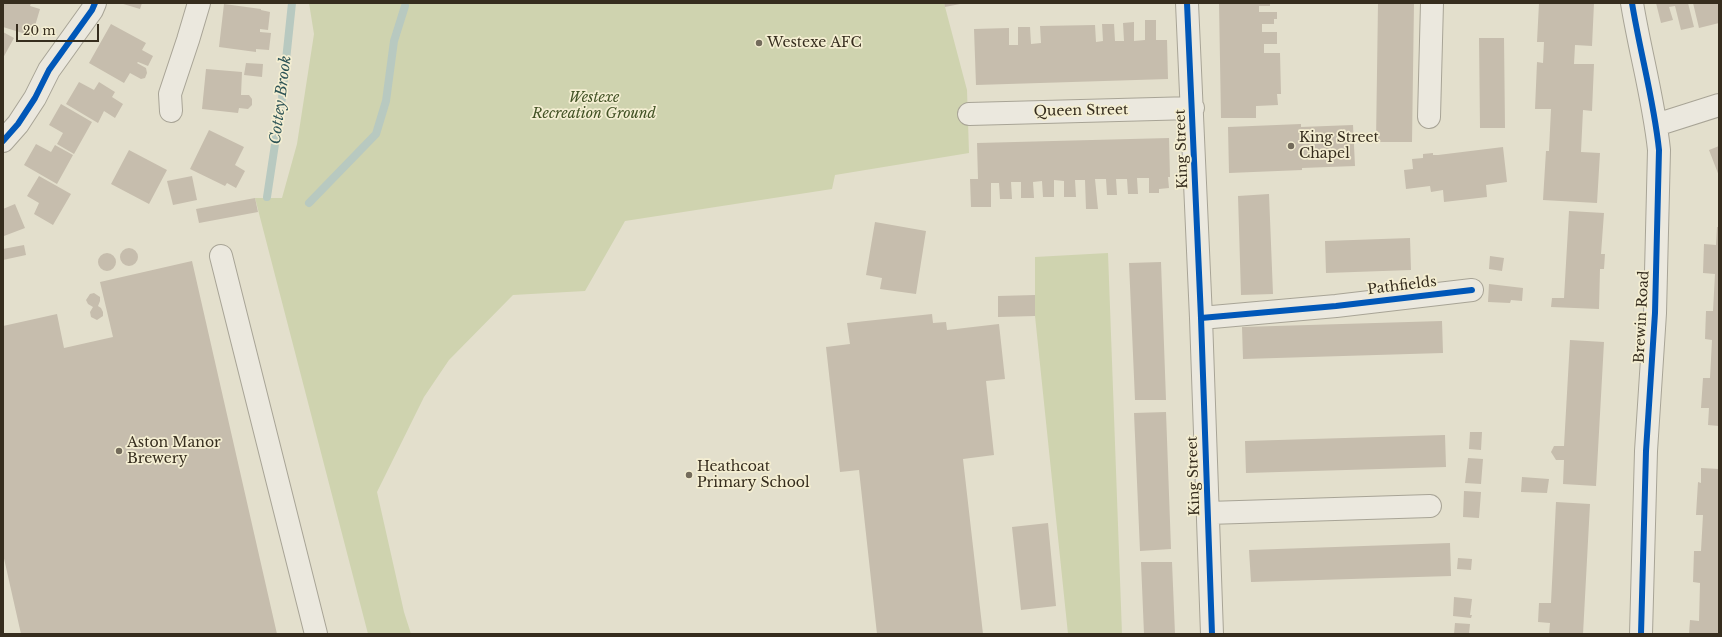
<!DOCTYPE html>
<html>
<head>
<meta charset="utf-8">
<style>
  body { margin:0 }
  #map { position:relative; width:1722px; height:637px; overflow:hidden; background:#e3dfcc; font-family:"Libre Baskerville",serif }
  canvas { display:block }
  .frame { position:absolute; inset:0; border:4px solid #362d1e; pointer-events:none }
  .scale { position:absolute; left:16px; top:24px; width:83px; height:18px; box-sizing:border-box; border:2px solid #362d1e; border-top:0; padding-left:5px; font-size:12px; line-height:14px; white-space:nowrap; color:#362d1e; -webkit-text-stroke:3px #f4eed2; paint-order:stroke }
</style>
</head>
<body>
<div id="map">
<canvas width="1722" height="637"></canvas>
<div class="frame"></div>
<div class="scale">20 m</div>
</div>
<script>
const g = document.querySelector('canvas').getContext('2d');
g.lineJoin = 'round';
function fill(path, color) {
  g.fillStyle = color;
  g.fill(path, 'evenodd');
}
function stroke(path, color, width, dash) {
  g.strokeStyle = color;
  g.lineWidth = width;
  g.lineCap = dash ? 'butt' : 'round';
  g.setLineDash(dash || []);
  g.stroke(path);
}
function label(font, color, halo, rows, align = 'center') {
  g.font = font + ' "Libre Baskerville",serif';
  g.lineWidth = 3.5;
  g.setLineDash([]);
  g.textBaseline = 'middle';
  g.strokeStyle = halo;
  g.fillStyle = color;
  for (const [text, x, y, turn = 0] of rows) {
    g.save();
    g.translate(x, y);
    g.rotate((+turn || 0) * Math.PI / 180);
    g.textAlign = isNaN(turn) ? turn : align;
    if (halo) g.strokeText(text, 0, 0);
    g.fillText(text, 0, 0);
    g.restore();
  }
}
fill(new Path2D(`
  M309 3H944L967 90 969 153 835 175 832 189 625 221 585 291 513 295 449 360 424 397 377 492 404 612 411 634H368L255 198H282L297 144 314 34Z
  M1108 253 1122 634H1068L1035 316V257Z`), '#cfd3af');
stroke(new Path2D(`
  M267 197 282 98 292 3
  M309 203 376 134 386 101 394 41 405 6`), '#b8c9c0', 8);
fill(new Path2D(`
  M3 3H31L30 6 40 9 32 36 3 27Z
  M120 3H142L140 9Z
  M944 3H960V4L945 7Z
  M1219 3H1270V6H1259V12H1277V19H1274V24H1262V32H1277V44H1264V53H1280L1281 94H1277L1278 105 1256 106V118H1221Z
  M1378 3H1414L1412 142H1376Z
  M1539 3H1594L1592 46 1575 45 1574 64H1594L1592 111 1583 110 1581 152 1600 153 1597 203 1543 200 1546 151H1549L1551 109H1535L1537 62 1543 63 1544 42H1537Z
  M1656 3H1688L1694 27 1681 30 1675 6 1669 7 1673 20 1661 23Z
  M1693 3H1719V23L1699 28Z
  M224 4 261 9V10L270 12 268 30 260 29V32L271 33 269 50 256 49V52L219 47Z
  M1145 20H1156V40H1167L1168 79 976 85 974 29 1009 28V45H1018V27H1030L1031 44 1041 43 1040 26 1095 25 1096 42 1103 41 1102 24H1114L1115 41H1124L1123 23 1134 22V41L1145 40Z
  M111 24 146 43 142 50 153 56 148 66 138 62 137 63 146 68 147 73 145 78 141 79 130 73 124 83 89 63Z
  M3 32 14 38 3 58Z
  M1479 38H1504L1505 128H1480Z
  M246 63 263 64 262 77 244 75Z
  M206 69 242 72 241 95H249L252 99V105L248 109 239 108 238 113 202 109Z
  M79 82 94 90 99 82 115 92 112 97 123 104 115 118 104 111 98 123 66 104Z
  M61 104 92 122 74 154 57 144 63 133 49 125Z
  M1301 124V127L1353 125 1355 166 1302 168V170L1229 173 1228 127Z
  M209 130 244 147 235 165 245 171 236 188 227 183 225 186 190 169Z
  M1169 138 1170 177H1168L1169 188 1159 189V193H1149V178H1137L1138 194H1128L1127 179H1116L1117 195H1107L1106 179H1095L1098 209H1086L1085 180H1075L1076 197H1064V181L1054 180V197H1043L1042 181 1033 182 1034 198H1021V182H1011L1012 199H1000L999 183H991V207H971L970 179H978L977 143Z
  M36 144 51 152 55 145 73 155 57 184 24 165Z
  M1719 146V176L1709 150Z
  M1503 147 1507 182 1486 185 1487 197 1444 202 1443 190 1431 192 1430 186 1406 189 1404 170 1413 169 1412 159 1423 158V154L1433 153V155H1438Z
  M129 150 167 170 149 204 111 184Z
  M39 176 71 194 53 225 34 214 39 203 27 196Z
  M192 176 197 200 173 205 167 181Z
  M1269 194 1273 294 1241 295 1238 196Z
  M255 198 258 212 199 223 196 209Z
  M15 204 25 228 4 236 3 209Z
  M1569 211 1604 213 1601 254H1605L1604 269H1600L1599 309 1551 307 1552 298H1564Z
  M875 222 926 231 916 294 880 289 882 278 866 275Z
  M1717 227H1719V426L1708 425 1709 408H1701L1703 378H1710L1712 340 1705 339 1706 311H1713L1715 274 1703 273 1704 244 1716 245Z
  M1410 238 1411 270 1326 273 1325 241Z
  M24 245 26 255 3 260V249Z
  M120 257a9 9 0 1 1 18 0a9 9 0 1 1-18 0Z
  M98 262a9 9 0 1 1 18 0a9 9 0 1 1-18 0Z
  M1490 256 1504 258 1502 271 1489 269Z
  M192 261 277 634H21L3 554V326L57 314 64 348 113 337 100 282Z
  M1161 262 1166 400H1135L1129 263Z
  M1489 284 1523 288 1522 301 1511 300 1510 303 1488 302Z
  M94 293 100 297V301L98 306 101 308 103 312V316L97 320 91 317 90 312 93 307 88 304 86 300 90 294Z
  M1035 295V316L998 317V296Z
  M932 314 933 323 946 322 947 330 999 324 1005 379 986 381 994 455 963 459 983 634H877L859 470 840 472 826 347 850 344 847 323Z
  M1442 321 1443 353 1243 359 1242 327Z
  M1570 340 1604 342 1596 486 1563 484 1564 460H1556L1551 452 1554 446H1564Z
  M1166 412 1171 549 1140 551 1134 413Z
  M1470 432H1482L1481 450 1469 449Z
  M1445 435 1446 467 1246 473 1245 441Z
  M1468 458 1483 459 1481 484 1465 483Z
  M1701 468 1719 469V634H1689L1690 620 1699 621 1700 583 1693 582 1694 551H1701L1703 515H1696L1698 482 1701 483Z
  M1522 477 1549 479 1547 493 1521 492Z
  M1464 491 1481 492 1479 518 1463 517Z
  M1556 502 1590 504 1583 634H1549L1550 623 1538 622 1539 603H1551Z
  M1048 523 1056 606 1021 610 1012 527Z
  M1450 543 1451 576 1251 582 1249 550Z
  M1458 558 1472 559 1471 570 1457 569Z
  M1141 562H1172L1175 634H1144Z
  M1454 597 1472 599 1470 615H1472L1471 618 1453 616Z
  M1455 623 1470 624 1469 634H1454Z`), '#c6bdad');
const minor = new Path2D(`
  M1187 3 1201 318 1212 634
  M1632 3C1640 52 1654 101 1659 150L1655 313 1646 451 1641 634
  M171 111 170 94 188 40 199 3
  M969 114 1193 108
  M1429 117 1432 3
  M1656 125 1719 105
  M3 141 18 124 35 98 49 70 92 10 95 3
  M221 256 316 634
  M1201 318 1336 306 1472 290
  M1208 513 1430 506`);
stroke(minor, '#a8a496', 24);
stroke(minor, '#ebe8de', 22);
stroke(new Path2D(`
  M1187 3 1201 318 1212 634
  M1632 3C1640 52 1654 101 1659 150L1655 313 1646 451 1641 634
  M3 141 18 124 35 98 49 70 92 10 95 3
  M1201 318 1336 306 1472 290`), '#0057b8', 6);
for (const [x, y, r, color] of [
  [759,43,4,"#736b5b"],
  [1291,146,4,"#736b5b"],
  [119,451,4,"#736b5b"],
  [689,475,4,"#736b5b"]
]) {
  const dot = new Path2D();
  dot.arc(x, y, r, 0, 2 * Math.PI);
  g.fillStyle = color;
  g.fill(dot);
  stroke(dot, '#f4eed2', 1.5);
}
label('14px', '#362d1e', '#f4eed2', [
  ["Westexe AFC",767,43],
  ["King Street",1299,138],
  ["Chapel",1299,154],
  ["Aston Manor",127,443],
  ["Brewery",127,459],
  ["Heathcoat",697,467],
  ["Primary School",697,483]
], 'left');
label('italic 14px', '#425225', '#f4eed2', [
  ["Westexe",594,98],
  ["Recreation Ground",594,114]
]);
label('14px', '#362d1e', '#f4eed2', [
  ["Queen Street",1081,111,-1],
  ["King Street",1182,149,-92],
  ["Pathfields",1402,286,-7],
  ["Brewin Road",1642,317,-87],
  ["King Street",1194,476,-92]
]);
label('italic 15px', '#2e5456', '#f4eed2', [
  ["Cottey Brook",281,100,-83]
]);
</script>
</body>
</html>
